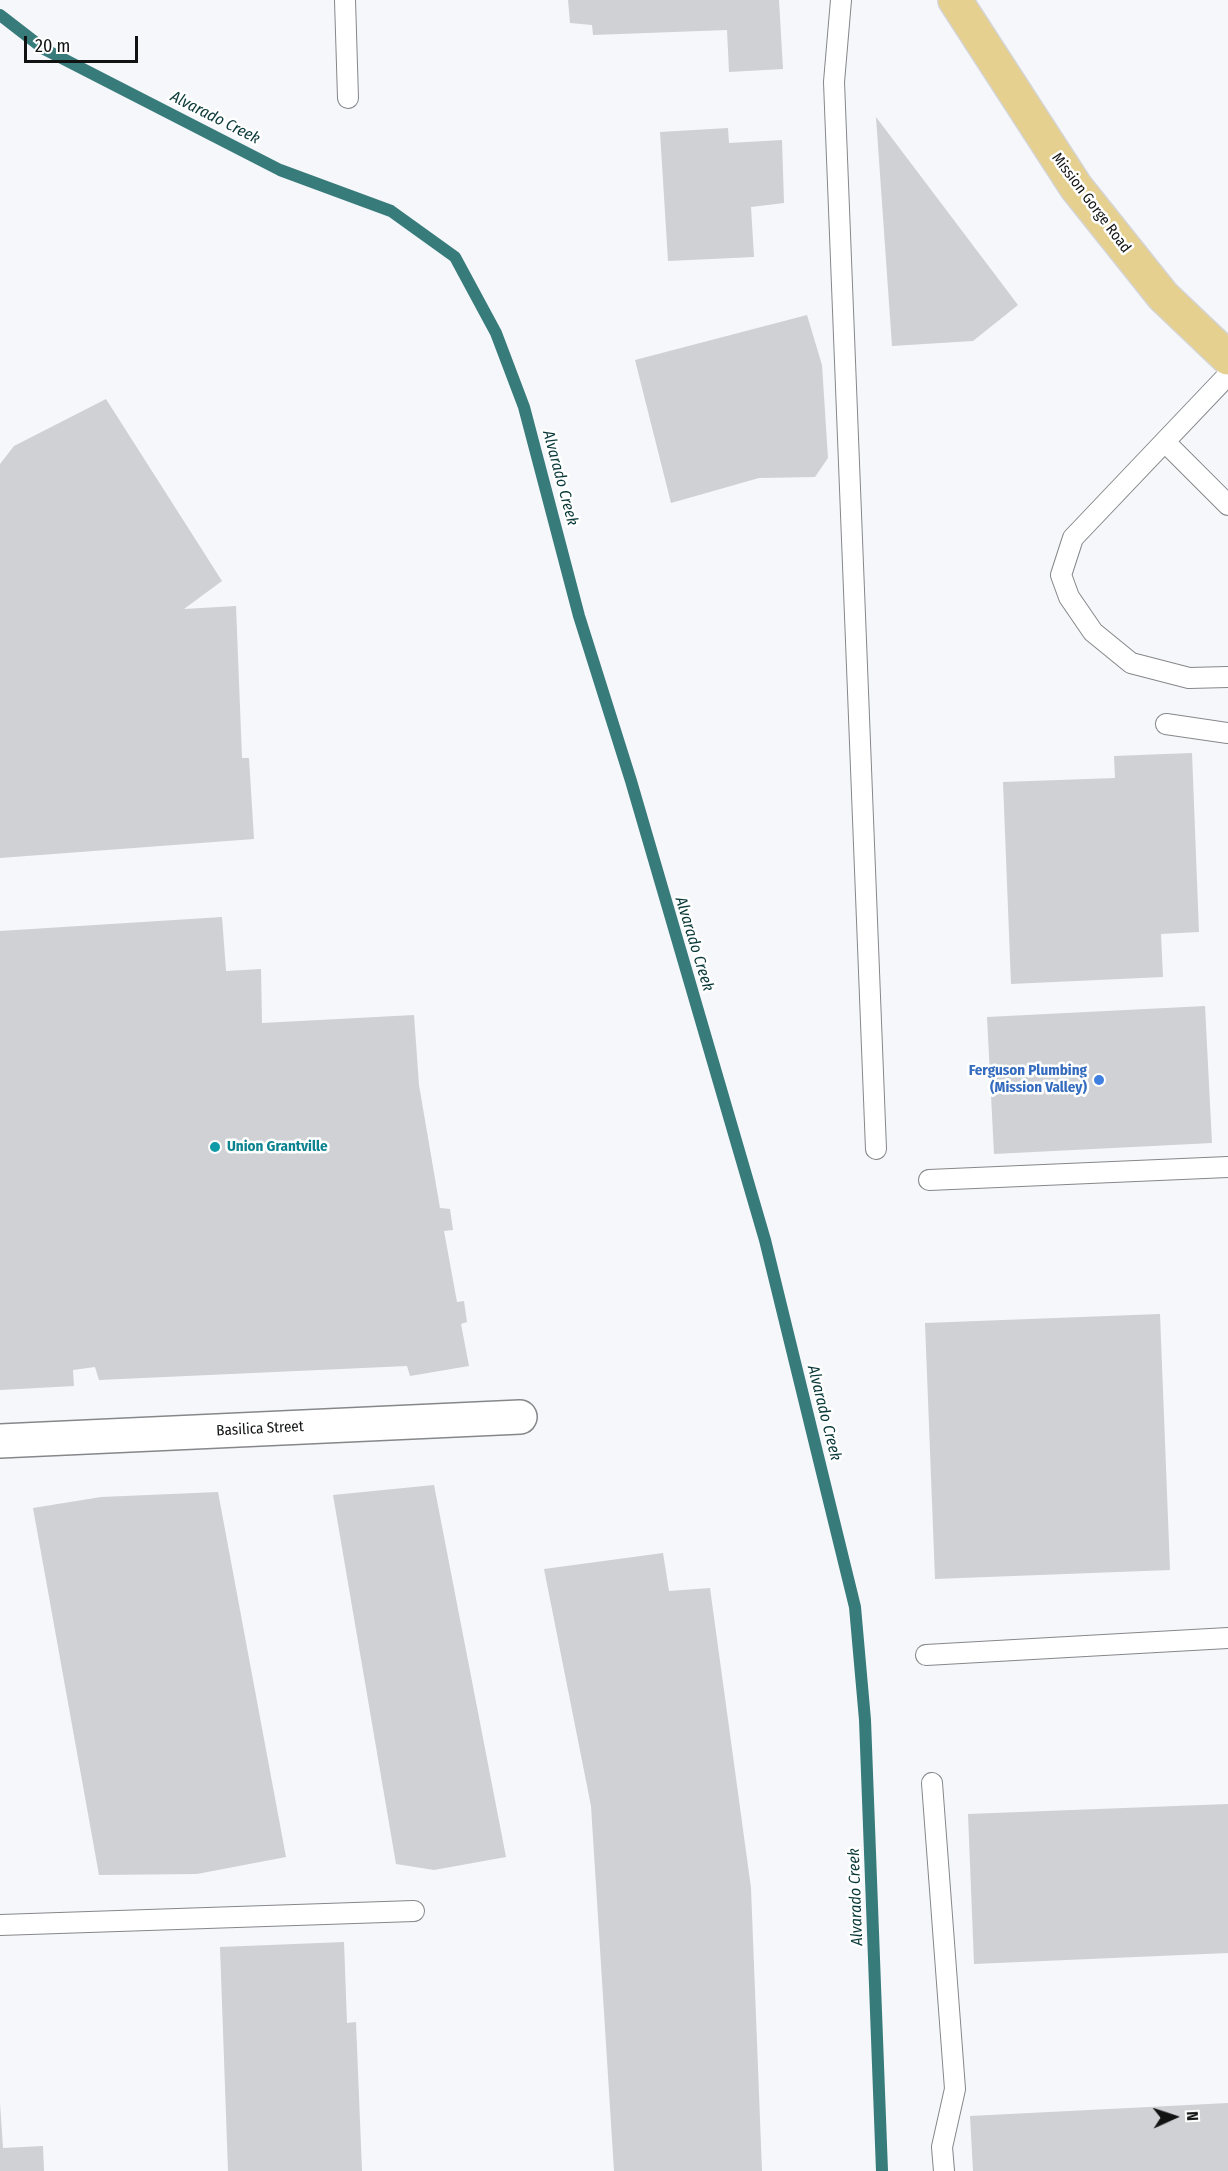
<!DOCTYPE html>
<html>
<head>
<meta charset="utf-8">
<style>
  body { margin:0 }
  #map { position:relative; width:1228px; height:2171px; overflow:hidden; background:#f5f7fa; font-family:"Fira Sans Condensed",sans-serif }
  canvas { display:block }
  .north { position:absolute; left:1144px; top:2087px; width:60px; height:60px; -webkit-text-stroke:4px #fff; paint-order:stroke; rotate:87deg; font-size:16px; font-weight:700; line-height:24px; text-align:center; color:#111212 }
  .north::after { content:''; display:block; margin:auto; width:21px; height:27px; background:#111212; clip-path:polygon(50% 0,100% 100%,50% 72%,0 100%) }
  .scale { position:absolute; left:24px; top:36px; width:114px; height:27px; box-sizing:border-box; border:3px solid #111212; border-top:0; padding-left:8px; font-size:18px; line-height:21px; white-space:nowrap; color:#111212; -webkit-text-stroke:4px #fff; paint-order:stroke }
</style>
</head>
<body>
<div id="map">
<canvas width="1228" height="2171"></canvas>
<div class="north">N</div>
<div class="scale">20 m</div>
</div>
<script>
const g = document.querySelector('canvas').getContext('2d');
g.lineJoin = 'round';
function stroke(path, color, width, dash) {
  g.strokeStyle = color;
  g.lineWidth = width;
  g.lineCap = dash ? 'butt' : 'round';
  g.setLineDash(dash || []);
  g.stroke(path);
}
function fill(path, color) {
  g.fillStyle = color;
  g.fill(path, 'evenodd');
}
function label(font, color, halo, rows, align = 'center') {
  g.font = font + ' "Fira Sans Condensed",sans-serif';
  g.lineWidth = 5;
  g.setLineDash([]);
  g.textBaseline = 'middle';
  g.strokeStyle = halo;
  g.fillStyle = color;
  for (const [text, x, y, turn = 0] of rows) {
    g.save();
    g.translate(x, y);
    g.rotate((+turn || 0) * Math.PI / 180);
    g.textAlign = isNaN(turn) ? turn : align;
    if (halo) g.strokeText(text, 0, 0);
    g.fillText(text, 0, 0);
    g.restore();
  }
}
stroke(new Path2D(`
  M0 15 44 49 280 170 391 211 455 257 496 333 524 407 579 616 631 781 765 1240 855 1607 865 1720 882 2171`), '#387b7b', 12);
fill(new Path2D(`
  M568 0H779L783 69 729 72 727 30 593 35 592 25 570 23Z
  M876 117 1018 305 973 341 892 346Z
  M728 128 729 143 782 140 784 203 751 207 754 257 668 261 660 132Z
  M807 315 822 365 828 458 815 477 759 478 671 503 635 360Z
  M106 399 222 581 184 609 236 606 242 758H249L254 839 0 858V464L14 446Z
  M1192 753 1199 932 1161 934 1163 977 1011 984 1003 782 1115 778 1114 756Z
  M222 917 226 971 261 969 262 1023 414 1015 419 1085 440 1208 450 1209 453 1230 444 1231 457 1302 464 1301 467 1322 461 1324 469 1366 410 1376 407 1366 99 1380 95 1367 73 1370 74 1386 0 1390V931Z
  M1205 1006 1212 1143 994 1154 987 1017Z
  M1160 1314 1170 1570 935 1579 925 1323Z
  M434 1485 506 1857 434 1870 396 1864 333 1495Z
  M218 1492 286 1857 197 1874 99 1875 33 1508 101 1497Z
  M663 1553 669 1591 710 1588 751 1888 762 2171H614L591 1806 544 1569Z
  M1228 1804V1953L974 1964 968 1814Z
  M344 1942 347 2023 356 2022 362 2171H228L220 1947Z
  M0 2103 3 2148 43 2146 44 2171H0Z
  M1228 2103V2171H973L970 2116Z`), '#cfd1d4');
const lane = new Path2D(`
  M345 0 348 98
  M841 0 834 82 876 1149
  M1228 375 1073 538 1061 575 1069 597 1093 632 1131 663 1189 678 1228 677
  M1165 442 1228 505
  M1166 724 1228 733
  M929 1180 1228 1167
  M926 1655 1228 1638
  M932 1783 955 2089 942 2147 944 2171
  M0 1925 414 1911`);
const street = new Path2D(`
  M0 1441 520 1417`);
const primary = new Path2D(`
  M955 0 1076 187 1163 296 1228 358`);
stroke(lane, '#858789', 22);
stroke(street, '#858789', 36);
stroke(primary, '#d4d4d4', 36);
stroke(lane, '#fff', 20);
stroke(street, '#fff', 33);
stroke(primary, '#e6d08f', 33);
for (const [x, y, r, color] of [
  [1099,1080,6,"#3f7fe0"],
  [215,1147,6,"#0f9aa8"]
]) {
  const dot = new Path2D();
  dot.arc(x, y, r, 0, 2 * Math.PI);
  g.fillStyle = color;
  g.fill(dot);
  stroke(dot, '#fff', 2);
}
label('15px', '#111212', '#fff', [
  ["Mission Gorge Road",1091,203,53],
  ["Basilica Street",260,1429,-3]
]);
label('bold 15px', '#366cbe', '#fff', [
  ["Ferguson Plumbing",1087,1071],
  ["(Mission Valley)",1087,1088]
], 'right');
label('bold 15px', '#0d838f', '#fff', [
  ["Union Grantville",227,1147]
], 'left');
label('italic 16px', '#093838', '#fff', [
  ["Alvarado Creek",215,118,27],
  ["Alvarado Creek",560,478,75],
  ["Alvarado Creek",694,944,73],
  ["Alvarado Creek",824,1413,76],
  ["Alvarado Creek",856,1897,-92]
]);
</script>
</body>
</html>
